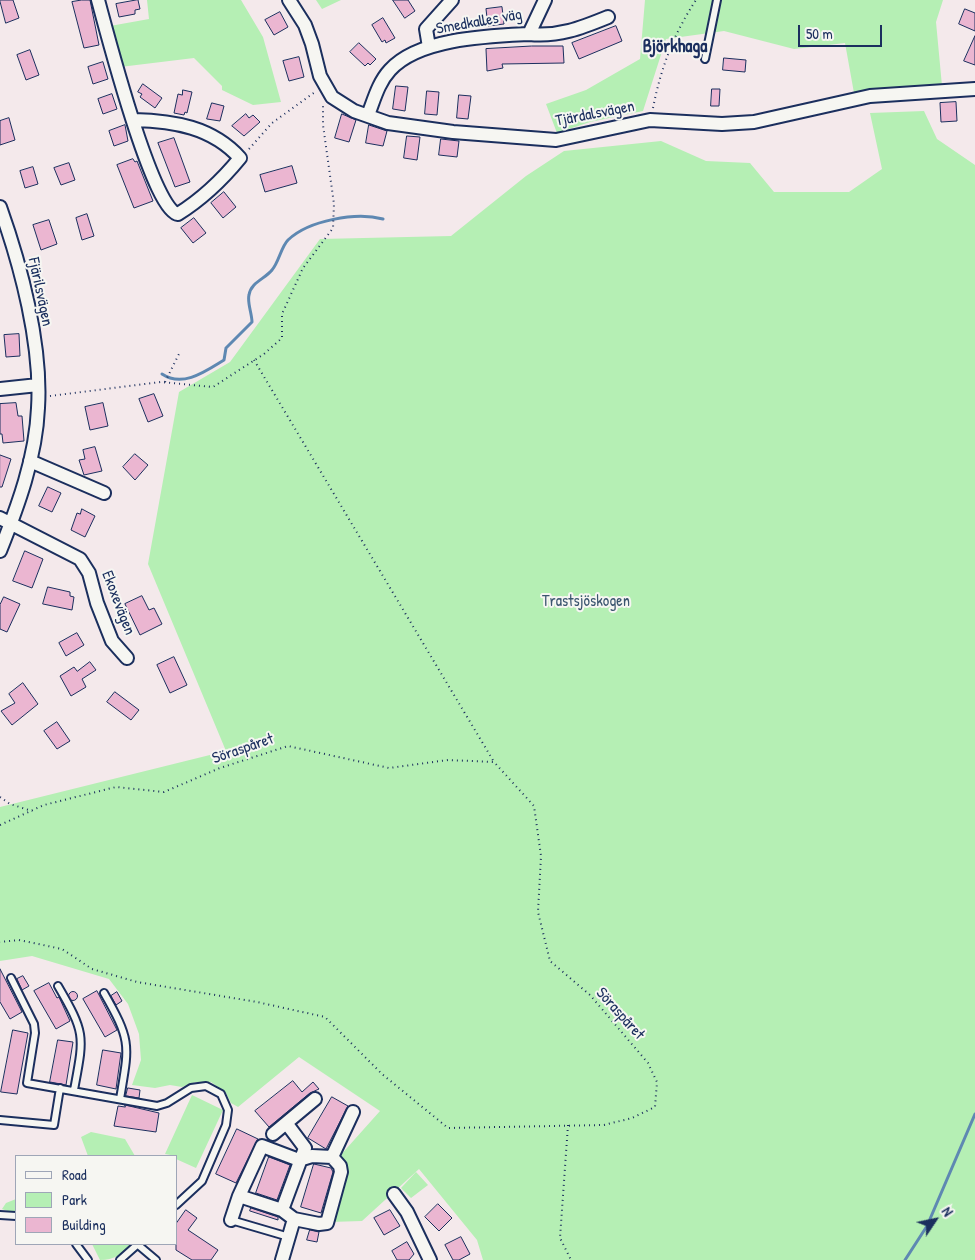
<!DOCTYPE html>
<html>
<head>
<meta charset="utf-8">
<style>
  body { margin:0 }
  #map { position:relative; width:975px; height:1260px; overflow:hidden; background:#f4e9eb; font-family:"Patrick Hand",sans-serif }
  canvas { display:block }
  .legend { position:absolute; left:15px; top:1155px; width:162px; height:90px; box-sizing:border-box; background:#f6f6f2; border:1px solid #9ea6b7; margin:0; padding:6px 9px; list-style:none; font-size:15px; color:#1b2f5e }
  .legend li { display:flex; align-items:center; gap:10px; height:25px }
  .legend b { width:25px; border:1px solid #9ea6b7 }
  .north { position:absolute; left:910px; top:1195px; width:50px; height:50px; -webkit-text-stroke:4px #f6f6f2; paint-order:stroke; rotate:56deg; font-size:14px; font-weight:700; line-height:20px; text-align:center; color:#1b2f5e }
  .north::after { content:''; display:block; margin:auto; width:18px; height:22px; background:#1b2f5e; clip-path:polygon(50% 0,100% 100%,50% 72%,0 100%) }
  .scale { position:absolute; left:798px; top:25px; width:84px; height:22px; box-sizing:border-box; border:2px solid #1b2f5e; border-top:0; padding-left:6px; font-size:15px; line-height:18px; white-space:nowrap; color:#1b2f5e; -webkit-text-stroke:4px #f6f6f2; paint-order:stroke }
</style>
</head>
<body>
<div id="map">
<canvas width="975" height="1260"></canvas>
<ul class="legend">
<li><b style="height:6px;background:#f6f6f2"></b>Road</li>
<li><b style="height:14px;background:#b5efb4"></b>Park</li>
<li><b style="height:14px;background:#ebb6d1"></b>Building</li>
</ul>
<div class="north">N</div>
<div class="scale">50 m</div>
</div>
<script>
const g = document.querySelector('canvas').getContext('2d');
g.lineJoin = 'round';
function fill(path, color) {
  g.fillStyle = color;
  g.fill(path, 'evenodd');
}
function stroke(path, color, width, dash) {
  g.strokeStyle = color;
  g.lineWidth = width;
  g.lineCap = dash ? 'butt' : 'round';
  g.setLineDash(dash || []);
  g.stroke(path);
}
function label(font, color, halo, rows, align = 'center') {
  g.font = font + ' "Patrick Hand",sans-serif';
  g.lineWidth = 4;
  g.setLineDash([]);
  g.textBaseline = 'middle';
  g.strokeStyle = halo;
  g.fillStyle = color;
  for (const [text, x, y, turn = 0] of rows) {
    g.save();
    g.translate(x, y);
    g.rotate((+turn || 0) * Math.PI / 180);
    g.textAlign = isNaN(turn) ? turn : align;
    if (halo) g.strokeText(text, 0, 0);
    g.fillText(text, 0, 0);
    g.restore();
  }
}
fill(new Path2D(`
  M147 0H241L263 37 281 102 253 105 222 90V86L194 58 120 67 110 26 149 19Z
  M316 0H341L322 9Z
  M645 0H943L936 22 942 86 854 93 845 43 794 49 724 31 666 39 643 111 590 122 557 133 546 104 586 90 640 59Z
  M924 111 937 139 975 165V1260H483L477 1240 419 1169 362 1221 330 1222 338 1158 380 1111 299 1057 238 1107 231 1103 226 1093 211 1082H196L182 1087 170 1085 155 1088 132 1085 141 1060 139 1034 128 1004 109 979 32 956 0 961V807L226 751 148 564 179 392 230 362 320 239 451 236 526 176 564 151 661 141 706 161 750 163 774 192H849L882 169 870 113Z
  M192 1095 223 1110 196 1168 176 1159V1156L165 1154Z
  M91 1132 125 1139 135 1156H88L81 1137Z
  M416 1172 428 1185 411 1198 401 1188Z
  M16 1199V1214L2 1209 6 1203Z
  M92 1244H133C123 1254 114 1260 100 1260Z`), '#b5efb4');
stroke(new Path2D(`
  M162 374C183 388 206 371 224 360L226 348 252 322C252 314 247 302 249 295 251 282 265 279 272 270 279 262 281 247 288 240 309 220 356 212 383 219
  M905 1260 927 1226 975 1114`), '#5e88b2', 3);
const building = new Path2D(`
  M0 0H13L19 18 6 23Z
  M82 0H90L99 45 84 48 72 2Z
  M138 0 140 9 135 10V14L119 17 116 4Z
  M393 0H408L415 11 405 18Z
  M502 7 504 24 488 26 486 9Z
  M965 9 975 13V31L959 24Z
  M280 12 288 27 274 35 265 20Z
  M383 18 395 38 386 43 385 40 382 42 372 25Z
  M616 26 622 41 579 59 572 43Z
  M975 36V65L964 61Z
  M359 43 376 59 370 65 368 63 365 66 350 52Z
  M532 46H563L564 63 502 64 503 68 487 71 486 49Z
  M30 50 39 75 26 80 17 55Z
  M299 57 304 77 289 81 283 61Z
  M724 58 746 60 745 72 723 70Z
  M103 62 108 79 93 84 88 67Z
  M143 84 162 98 155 108 140 97 142 94 138 92Z
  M396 86 408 87 405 111 393 109Z
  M712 89H720L719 106H711Z
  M183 90 192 92 187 113 185 112 184 115 174 113 178 94 182 95Z
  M427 91 439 92 437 115 425 114Z
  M112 94 117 109 103 114 98 99Z
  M459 95 471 96 468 119 457 118Z
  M956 102 957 121 941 122 940 103Z
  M212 103 224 106 220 121 207 119Z
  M246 114 249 118 253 115 260 122 244 136 232 126Z
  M342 114 356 120 349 142 335 138Z
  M9 118 15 140 0 145V121Z
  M125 125 128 141 114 146 109 131Z
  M369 125 387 131 383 146 366 143Z
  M407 136 420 137 417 160 404 158Z
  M174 138 190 182 175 187 158 143Z
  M441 139 459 141 457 157 439 155Z
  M133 159 135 162 137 161 153 201 134 208 117 165Z
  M69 163 75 180 61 185 54 168Z
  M292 166 297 183 265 192 260 175Z
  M33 167 38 184 25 188 20 171Z
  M224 192 236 207 223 218 211 203Z
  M87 214 94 236 82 240 76 218Z
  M194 218 206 233 193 243 181 228Z
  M49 220 57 244 41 250 33 225Z
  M19 334 20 356 6 357 4 335Z
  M154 394 163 416 148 422 139 399Z
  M16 403 18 416H22L24 441 3 443 2 434H0V404Z
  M103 403 108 426 90 430 85 407Z
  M95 447 102 471 84 475 79 460 85 459 83 450Z
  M135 454 148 465 135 480 123 467Z
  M0 455 11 459 2 487H0Z
  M48 487 61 493 52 512 39 506Z
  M82 509 95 516 85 537 71 530 77 513 80 514Z
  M25 551 43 559 32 588 13 581Z
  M48 587 70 592V596L74 597 72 610 43 604Z
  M142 596 149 610 154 608 162 624 140 635 125 604Z
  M4 597 20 604 7 632 0 629V605Z
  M77 633 84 645 66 656 59 643Z
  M174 657 187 685 170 693 157 665Z
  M90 662 96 670 82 679 86 687 71 696 60 676 74 667 77 671Z
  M23 683 38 704 12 725 1 711 15 703 9 694Z
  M115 692 139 710 131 720 107 702Z
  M57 722 70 741 57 749 44 731Z
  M0 969 22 1012 10 1019 0 1002Z
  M23 976 29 986 22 990 17 979Z
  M49 983 57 998 59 997 70 1021 56 1029 34 991Z
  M97 991 117 1030 105 1037 83 999Z
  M68.5 996a4.5 4.5 0 1 1 9 0a4.5 4.5 0 1 1-9 0Z
  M117 992 122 1001 116 1005 111 996Z
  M13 1030 28 1033 17 1094 1 1092Z
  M58 1040 73 1042 66 1085 50 1082Z
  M103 1050 121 1053 116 1089 97 1085Z
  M293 1081 302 1092 313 1082 319 1089 310 1093 269 1127 255 1111Z
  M128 1088 140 1090 139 1098 126 1096Z
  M332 1097 348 1106 326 1149 308 1138Z
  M125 1105 159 1113 156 1132 114 1126 118 1106 125 1107Z
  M237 1129 258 1139 236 1183 216 1174Z
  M269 1157 290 1165 277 1200 256 1193Z
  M314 1164 331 1168 333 1172 321 1213 301 1207Z
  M438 1204 452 1218 439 1231 425 1217Z
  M251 1208 278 1217V1220L250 1211Z
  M186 1210 197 1218 188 1230 218 1250 211 1260H192L176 1250V1224Z
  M390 1210 400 1226 384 1235 374 1218Z
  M310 1230 319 1232 317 1242 307 1240Z
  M461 1237 470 1254 459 1260H453L445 1245Z
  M407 1242 414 1254 409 1260H397L392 1251Z`);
fill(building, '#ebb6d1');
stroke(building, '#1b2f5e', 1);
const lane = new Path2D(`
  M705 59 717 0
  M11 978 34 1024 35 1033 27 1083 157 1106 167 1103 191 1088 206 1086 221 1094 228 1110 226 1125 202 1181 176 1205
  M58 986C86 1034 84 1036 74 1090
  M104 993C132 1042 129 1045 120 1099
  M0 1120 54 1125 60 1088
  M0 1215 16 1216
  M231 1220 289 1237
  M76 1244 88 1260
  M137 1244 156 1260
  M120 1260 138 1244`);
const street = new Path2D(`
  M98 0C106 29 153 212 178 214 202 199 222 180 240 158 212 127 174 121 134 120
  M289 0 305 25 312 44 320 76 332 97 354 111 388 123 453 132 556 140 650 120 722 124 754 122 870 96 975 89
  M529 34C559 37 581 28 608 17
  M429 47 426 29 452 0
  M368 115C374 100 378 83 390 70 419 38 489 36 529 34L545 0
  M0 207C21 266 42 345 38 408 36 457 18 506 0 551
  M0 389 38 385
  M30 461 104 493
  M0 518 80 559 89 573 97 603 112 641 127 658
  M273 1134 315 1099
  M394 1194 407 1212 430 1260
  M239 1196 282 1210 294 1219 319 1224 327 1223 341 1172 340 1166 332 1157 353 1112
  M282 1210 305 1148 287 1124
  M231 1220 239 1196 262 1146 299 1160 312 1156 332 1157
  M282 1260 294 1219`);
stroke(lane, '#1b2f5e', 10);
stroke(street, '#1b2f5e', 16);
stroke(new Path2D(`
  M653 108C661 68 673 35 696 0
  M249 149 272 123 315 92
  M254 360 494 762
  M165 382 179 354
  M50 396 161 382 213 387 264 354 282 338V314L303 268 333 228 334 204 323 125V104
  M0 797 10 804 32 811
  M0 825 44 805 116 787 164 792 220 768 288 746 389 768 448 760 494 762 534 806 541 856 538 912 550 961 590 995 648 1063 657 1082 655 1107 632 1118 604 1125 448 1128 382 1074 325 1017 257 1002 137 982 92 969 62 949 19 940 0 942
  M568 1125 560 1238 571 1260`), '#1b2f5e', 2, [1, 4]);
stroke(lane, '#f6f6f2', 6);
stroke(street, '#f6f6f2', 12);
label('16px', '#1b2f5e', '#f6f6f2', [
  ["Smedkalles väg",479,22,-10],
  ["Tjärdalsvägen",595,114,-11],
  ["Fjärilsvägen",40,292,78],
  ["Ekoxevägen",118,603,69],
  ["Söraspåret",243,749,-19],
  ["Söraspåret",620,1014,48]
]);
label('16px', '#3a556f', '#f6f6f2', [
  ["Trastsjöskogen",586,602]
]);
label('bold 18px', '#1b2f5e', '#f6f6f2', [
  ["Björkhaga",675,47]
]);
</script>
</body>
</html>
